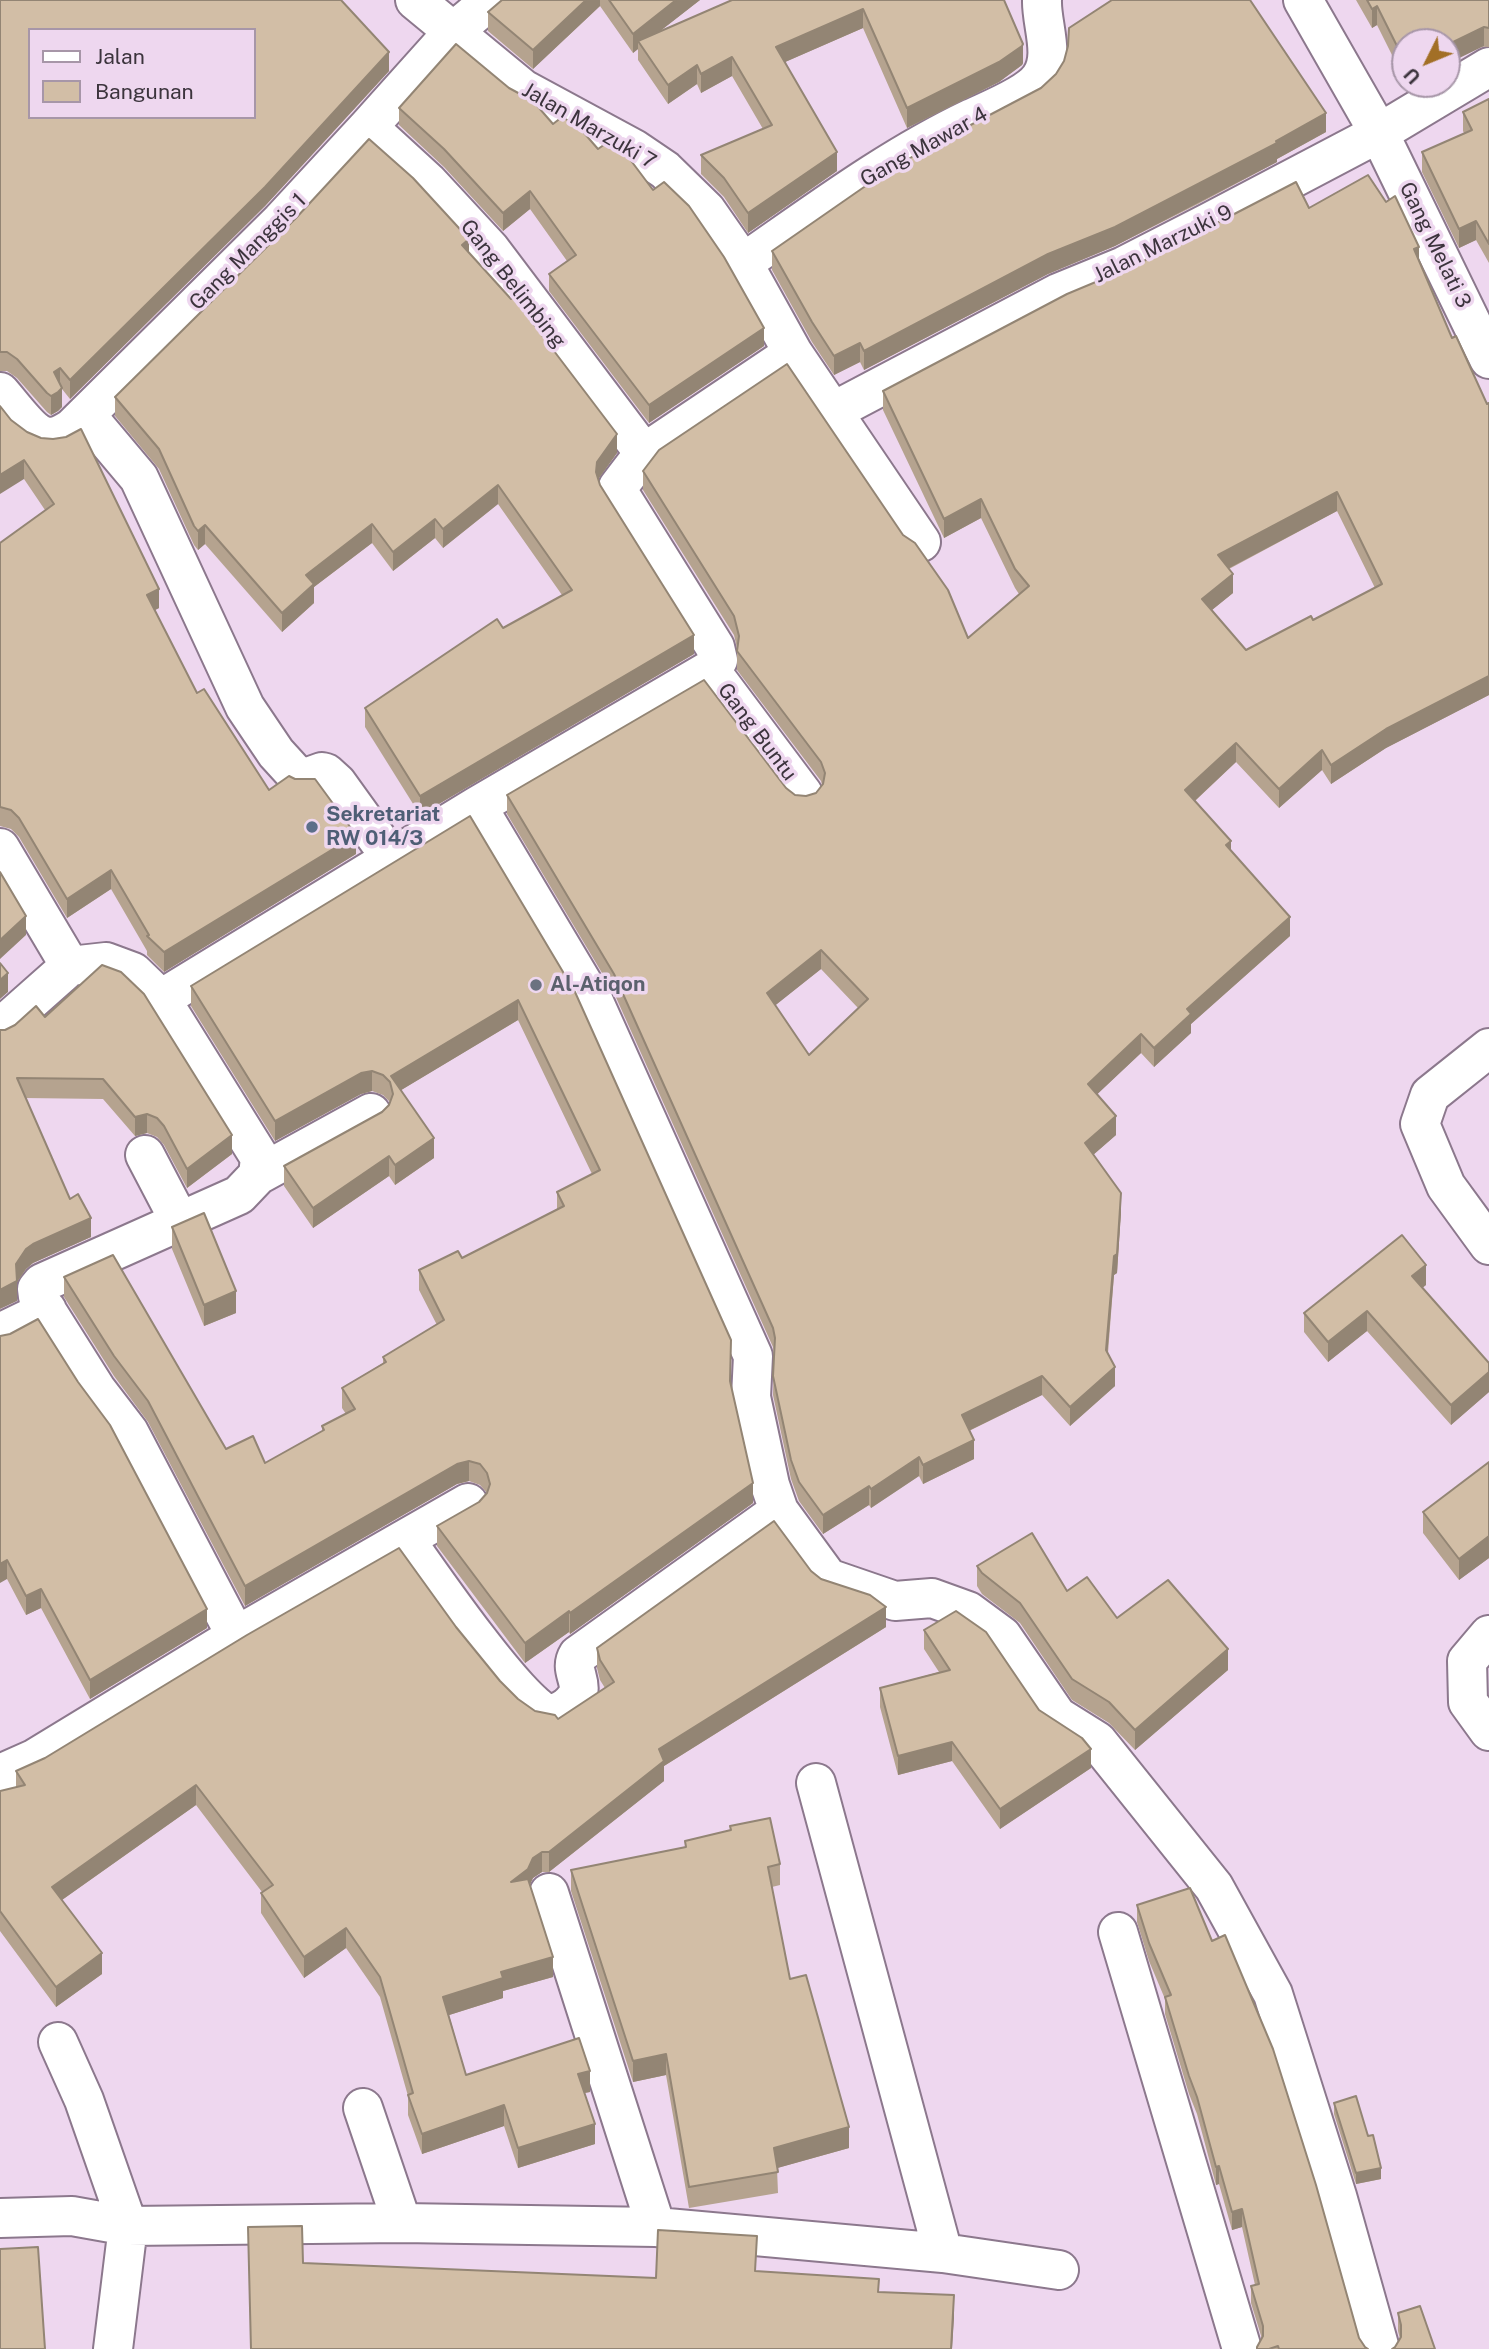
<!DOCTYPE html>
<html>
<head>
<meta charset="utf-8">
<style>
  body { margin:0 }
  #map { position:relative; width:1489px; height:2349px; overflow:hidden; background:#eed7ef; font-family:"Public Sans",sans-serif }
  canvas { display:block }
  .legend { position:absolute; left:28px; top:28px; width:228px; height:91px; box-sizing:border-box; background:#eed7ef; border:2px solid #a796a8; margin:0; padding:9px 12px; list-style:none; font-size:21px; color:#3c343d }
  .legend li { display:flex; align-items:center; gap:14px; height:35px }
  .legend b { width:35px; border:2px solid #a796a8 }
  .north { position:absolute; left:1391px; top:28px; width:70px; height:70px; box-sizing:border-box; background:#eed7ef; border:2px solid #a796a8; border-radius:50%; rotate:227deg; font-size:19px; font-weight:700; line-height:28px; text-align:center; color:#3c343d }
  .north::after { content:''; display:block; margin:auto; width:24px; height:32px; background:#a26f26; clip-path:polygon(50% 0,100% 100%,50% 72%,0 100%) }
</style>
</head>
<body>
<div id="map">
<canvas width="1489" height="2349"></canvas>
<ul class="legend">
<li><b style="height:9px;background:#fff"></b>Jalan</li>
<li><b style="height:19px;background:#d2bea6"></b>Bangunan</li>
</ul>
<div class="north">U</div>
</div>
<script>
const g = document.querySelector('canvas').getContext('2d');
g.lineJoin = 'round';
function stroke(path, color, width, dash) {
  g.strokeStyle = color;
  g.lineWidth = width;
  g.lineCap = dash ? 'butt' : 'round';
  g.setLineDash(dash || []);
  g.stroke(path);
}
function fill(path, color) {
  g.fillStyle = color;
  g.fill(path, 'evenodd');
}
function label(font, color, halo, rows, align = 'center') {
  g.font = font + ' "Public Sans",sans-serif';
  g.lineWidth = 7;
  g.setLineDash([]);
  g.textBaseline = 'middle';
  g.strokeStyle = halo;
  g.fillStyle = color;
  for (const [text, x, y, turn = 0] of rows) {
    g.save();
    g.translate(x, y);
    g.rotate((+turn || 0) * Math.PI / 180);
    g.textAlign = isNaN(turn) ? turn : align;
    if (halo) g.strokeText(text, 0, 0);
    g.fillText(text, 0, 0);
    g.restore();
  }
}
const minor = new Path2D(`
  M415 0 523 89 634 149 665 170 706 210 743 263 793 353 921 542
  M1303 0 1379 133 1489 359
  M368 127 428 182 490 249 644 453
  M743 263C818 211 890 157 972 118 991 109 1028 95 1040 78 1056 56 1041 24 1042 0
  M0 392C10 403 31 433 45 436 55 439 64 433 72 428L281 221 368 127 454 31 491 0
  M832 412 1058 293 1124 266 1208 223 1379 133 1489 67
  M86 415 139 478 245 707 276 753 297 776 308 777 322 772 326 773 337 783 391 858
  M710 670 803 794
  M477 806 594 1002 753 1356 751 1397 770 1485 779 1511 828 1578 895 1601 932 1598 968 1611 1002 1636 1057 1716 1097 1741 1214 1887 1273 1994 1337 2196 1380 2349
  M0 848 70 966
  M0 1028 70 966 106 962 133 972 161 999
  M1489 1048 1430 1095 1420 1124 1446 1186 1489 1245
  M145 1155 179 1220
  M258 1175 371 1113
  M0 1333 47 1310
  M405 1539 468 1503
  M1489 1635 1467 1661 1468 1702 1489 1731
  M236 1636 405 1539C426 1569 519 1704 547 1713 554 1715 561 1711 567 1707 593 1686 566 1674 578 1655L779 1511
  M0 1774 34 1759 236 1636 129 1432 96 1389 38 1297 37 1289 42 1283 239 1195 258 1175 260 1158 161 999 477 806 710 670 718 660 715 647 619 493 618 487 644 453 793 353
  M816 1783 943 2253
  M549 1893 656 2227
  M1118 1932 1242 2349
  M58 2042 84 2100 128 2226 113 2349
  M363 2108 402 2223
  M0 2218 72 2216 128 2226 402 2223 656 2227 943 2253 1059 2270`);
stroke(minor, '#8c788d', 42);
stroke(minor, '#fff', 38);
fill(new Path2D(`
  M0 0 389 71 265 206 70 399 62 389V407L58 411 51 415 47 412 17 378 7 371H0Z
  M502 0H700L660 31 732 0H1004L1023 63 1022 65 999 82 907 128 863 28 785 62 837 171 748 233 724 197 701 174V155L763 129 732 76 701 93 697 84 668 104 638 60V49L633 53 600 6 533 69 488 31V12Z
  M1356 0H1489V47L1405 42V81L1377 25 1372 28Z
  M1056 74 1326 132 1277 159V162L1198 204 1115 246 1048 274 864 370 860 362 834 375 812 342 772 270V251L1041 88Z
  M1489 99V263L1476 240 1459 248 1422 172V152L1464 133 1463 131V112Z
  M399 108 553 124 764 346 649 423 549 291V274L567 261 530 209 503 231 444 167 399 125Z
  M1309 208 1419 262 1452 338 1487 404 1489 403V695L1386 748 1331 784 1322 770 1279 808 1236 762 1195 801 1290 936 1191 1024V1033L1154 1067 1141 1053 1097 1094 1116 1135 1093 1155 1121 1212 1117 1273 1114 1275 1108 1353 1115 1386 1070 1426 1042 1395 969 1431 974 1459 923 1484 919 1476 871 1508 869 1505 823 1534 799 1501 791 1479 773 1395 774 1353 773 1347 614 993 507 814V795L786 788 795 795 806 796 816 793 822 785 821 781 737 670V648L734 635 643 490V471L968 638 1019 594 1015 588 981 518 944 538 883 410V391ZM1337 511 1375 588 1313 620 1246 650 1212 610 1233 593 1229 569ZM821 969 858 1008 809 1055 775 1005Z
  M469 252 617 453 598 479 600 485 694 654 420 815 365 727V708L562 595 498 504 443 548 435 538 393 571 372 543 314 587V603L282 632 205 544 198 550 194 545 159 469 115 416V397Z
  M0 406 159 608 155 610 197 693 269 790 356 854 164 972 147 955V951L111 889 67 918 19 837 11 829 0 826V543L45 510 24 479Z
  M470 816 730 1384 753 1503 570 1634 569 1632 525 1663 437 1546V1526L479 1502 487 1493 480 1485 469 1481 457 1484 245 1606 148 1422 114 1376 64 1297V1277L226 1449 265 1463 322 1432V1426L346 1414 342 1408V1388L383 1363V1357L437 1325 419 1290V1270L462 1258 557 1209V1192L592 1174 518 1020 401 1090 434 1158 395 1185 389 1176 313 1228 284 1186V1166L382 1112 389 1105 390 1102 383 1095 372 1091 361 1094 275 1141 191 1006V986Z
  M45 1017 232 1154 187 1188 164 1145 157 1137 147 1133 135 1136 103 1099 25 1098 70 1199 91 1237 33 1263 26 1269 17 1282V1301L5 1030Z
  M172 1227 236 1313 204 1326 172 1249Z
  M1426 1285 1422 1288 1489 1363V1392L1451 1425 1367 1331 1328 1362 1304 1332V1313Z
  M0 1336 207 1628 90 1699 41 1608 26 1615 7 1579Z
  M1489 1462V1558L1459 1580 1423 1533V1512Z
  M977 1566 1067 1591 1117 1618 1228 1670 1135 1750 1109 1723 1072 1700 1020 1623 982 1594 977 1586Z
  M811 1571 886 1627 664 1766V1781L549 1872H542L533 1878 530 1884 553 1977 503 1991V1998L449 2015 466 2075 590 2092 584 2093 595 2144 518 2168 504 2126 422 2154 408 2115V2096L380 1997 346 1948 304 1978 261 1913V1893L262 1892 196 1805 62 1900 102 1974 56 2007 0 1931V1791L16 1787V1771L456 1627 500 1681 518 1699 535 1711 558 1719 605 1688 600 1680 597 1668V1648Z
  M924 1630 1039 1710 1091 1768 1000 1829 952 1761 898 1775 880 1707V1688L939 1672 924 1649Z
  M730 1826 780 1864V1885L772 1887 790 1979 849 2148 777 2168 778 2193 689 2208 666 2075 633 2082 571 1891V1870L685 1848V1841L730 1830Z
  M1137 1905 1359 2338 1365 2347 1368 2349H1257L1262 2339 1251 2303V2286L1255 2285 1242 2227 1232 2230 1219 2184 1216 2185 1197 2114 1189 2094 1165 2014V1999L1149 1961 1137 1922Z
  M1334 2103 1368 2136 1381 2179 1356 2184 1334 2114Z
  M1398 2313 1435 2349 1395 2347 1400 2339 1398 2331Z`), '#b5a38f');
fill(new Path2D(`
  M586 0H600V6L533 69V50Z
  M676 0H700L641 46 638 41V49L633 53V34Z
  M1377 6V25L1372 28V9Z
  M863 9V28L776 66V47Z
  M1484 27V46L1447 64V45Z
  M1023 44V63L1022 65 999 82 907 128V108Z
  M389 52V71L265 206 70 399V380Z
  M732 57V76L701 93V74Z
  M697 65V84L668 104V85Z
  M1326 113V132L1277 159V162L1115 246 1048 274 864 370V351L1048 254 1276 141Z
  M837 152V171L748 233V213Z
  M530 191V209L503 231V213Z
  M1476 221V240L1459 248V229Z
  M469 239V258L462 245Z
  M1419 247V266L1414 249Z
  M764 328V346L649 423V405Z
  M860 343V362L834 375V356Z
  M60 368V388L54 372Z
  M62 388V407L58 411 51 415V396Z
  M617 434V453L597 481 596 491 597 462Z
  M24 460V479L0 494V475Z
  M498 485V504L443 548V529Z
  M1337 492V511L1218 574V555Z
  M981 499V518L944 538V519Z
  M435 519V538L393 571V552Z
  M372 524V543L314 587V603L282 632V613L306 575Z
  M205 525V544L198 550V531Z
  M1233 574V593L1202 618V599Z
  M159 589V608L147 614V595Z
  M694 635V654L420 815V796Z
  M1489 676V695L1386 748 1331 784V765L1386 729Z
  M1236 743V762L1185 810V790Z
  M1322 750V770L1279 808V789Z
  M356 835V854L164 972V952Z
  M1231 841V860L1226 845Z
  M111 870V889L67 918V899Z
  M26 916V935L0 959V940Z
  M1290 917V936L1191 1024V1033L1154 1067V1048L1187 1009Z
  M821 950V969L767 1012V993Z
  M8 973V992L0 999V980Z
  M518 1000V1020L393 1095 391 1076Z
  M1141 1034V1053L1088 1103V1084Z
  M372 1071V1091L361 1094 275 1141V1121L361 1073Z
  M147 1114V1133L135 1136V1117Z
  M1116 1116V1135L1085 1162V1143Z
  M232 1135V1154L187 1188V1169Z
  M434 1138V1158L395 1185V1165Z
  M389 1156V1176L313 1228V1208Z
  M1121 1193V1212L1117 1273 1114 1275 1106 1369V1350L1114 1256Z
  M91 1218V1237L33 1263 26 1269 17 1282V1301L0 1309V1290L26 1249 33 1244Z
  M1426 1265V1285L1412 1296V1276Z
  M236 1291V1313L204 1326V1305Z
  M1367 1311V1331L1328 1362V1342Z
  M1115 1367V1386L1070 1426V1407Z
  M1489 1372V1392L1451 1425V1405Z
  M1042 1376V1395L962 1434V1415Z
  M974 1440V1459L923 1484V1465Z
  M919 1457V1476L871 1508V1489Z
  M469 1461V1481L457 1484 245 1606V1586L457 1464Z
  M753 1483V1503L570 1634V1613Z
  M869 1486V1505L823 1534V1515Z
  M1489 1536V1558L1459 1580V1559Z
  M7 1560V1579L0 1583V1564Z
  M41 1589V1608L26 1615V1596Z
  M886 1607V1627L664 1766V1781L549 1872V1852L659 1749Z
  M207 1609V1628L90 1699V1680Z
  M569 1611V1632L525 1663V1643Z
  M1228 1649V1670L1135 1750V1730Z
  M952 1742V1761L898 1775V1756Z
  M1091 1749V1768L1000 1829V1809Z
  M196 1785V1805L52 1907V1887Z
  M542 1852V1872L533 1878 528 1889 511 1882 533 1858Z
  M346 1928V1948L304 1978V1957Z
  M102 1953V1974L56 2007V1987Z
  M553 1957V1977L503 1991V1998L443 2017V1997L501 1972Z
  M666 2054V2075L633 2082V2061Z
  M590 2071V2092L578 2094V2074Z
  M504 2105V2126L422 2154V2134Z
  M595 2124V2144L518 2168V2148Z
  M849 2127V2148L774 2169V2148Z
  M1219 2166V2184L1216 2185V2167Z
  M1381 2168V2179L1356 2184V2173Z
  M1242 2209V2227L1232 2230V2212Z
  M954 2295V2318L952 2349H951Z`), '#938574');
const building = new Path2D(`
  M0 0H341L389 52 265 187 70 380 60 368 54 372 62 388 58 392 51 396 47 393 17 359 7 352H0ZM30 30H254V117H30Z
  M502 0H586L533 50 488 12Z
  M609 0H676L633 34Z
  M732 0H1004L1023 44 1022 46 999 62 907 108 863 9 776 47 837 152 748 213 724 178 701 155 772 125 732 57 701 74 697 65 668 85 638 41Z
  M1112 0H1250L1326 113 1276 141 1277 143 1198 184 1115 227 1048 254 864 351 860 343 834 356 812 322 772 251 867 185 923 150 1041 88 1056 74 1064 61 1068 46 1069 28Z
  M1367 0H1489V28L1484 27 1447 45V42H1405V62L1377 6 1372 9Z
  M456 44 509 88 533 101 553 124 562 117 578 126 598 149 608 142 623 150 653 190 664 182 689 206 724 257 764 328 649 405 549 274 576 255 530 191 503 213 444 149 399 108Z
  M1489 99V244L1476 221 1459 229 1422 152 1472 130 1463 112Z
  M369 139 413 178 469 239 462 245 511 299 513 297 617 434 597 462 596 472 600 485 694 635 420 796 365 708 497 619 503 628 572 590 498 485 443 529 435 519 393 552 372 524 306 575 314 584 282 613 205 525 198 531 194 526 159 449 115 397 296 218Z
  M1368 175 1386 202 1395 196 1419 247 1414 249 1452 338 1456 336 1487 404 1489 403V676L1386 729 1331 765 1322 750 1279 789 1236 743 1185 790 1231 841 1226 845 1290 917 1187 1009 1191 1014 1154 1048 1141 1034 1088 1084 1116 1116 1085 1143 1121 1193 1117 1254 1114 1256 1106 1350 1115 1367 1070 1407 1042 1376 962 1415 974 1440 923 1465 919 1457 871 1489 869 1486 823 1515 799 1482 791 1460 773 1376 775 1338 773 1328 614 974 507 795 704 680 786 788 795 795 806 796 816 793 823 784 825 773 821 762 737 651 739 636 734 616 643 471 659 450 787 364 903 535 915 543 948 590 968 638 1029 586 1015 569 981 499 944 519 883 391 1067 294 1134 266 1296 182 1309 208ZM1337 492 1382 584 1313 620 1311 616 1246 650 1202 599 1233 574 1218 555ZM821 950 868 999 809 1055 767 993Z
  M0 406 11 420 27 432 41 438 53 439 66 437 81 429 159 589 147 595 197 693 204 689 269 790 289 776 295 779H315L356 835 164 952 147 936 149 935 111 870 67 899 19 818 11 810 0 807V543L54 504 24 460 0 475Z
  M470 816 575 992 731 1340 730 1381 753 1483 570 1613 569 1611 525 1643 437 1526 479 1502 487 1493 490 1484 487 1473 480 1464 469 1461 457 1464 245 1586 148 1401 114 1356 64 1277 113 1255 226 1449 253 1436 265 1463 324 1430 322 1426 355 1409 342 1388 386 1362 383 1357 444 1320 419 1270 458 1251 462 1258 564 1206 557 1192 600 1170 518 1000 391 1076 434 1138 395 1165 389 1156 313 1208 284 1166 382 1112 389 1105 393 1094 390 1082 383 1075 372 1071 361 1073 275 1121 191 986Z
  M0 872 26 916 0 940Z
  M0 963 8 973 0 980Z
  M102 965 121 972 144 994 232 1135 187 1169 164 1126 157 1118 147 1114 135 1117 103 1079 17 1078 70 1199 78 1194 91 1218 33 1244 26 1249 16 1264 17 1281 0 1290V1030H5L15 1025 36 1006 45 1017Z
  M204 1213 236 1291 204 1305 172 1227Z
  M1402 1235 1426 1265 1412 1276 1489 1363V1372L1451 1405 1367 1311 1328 1342 1304 1313Z
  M38 1319 78 1382 110 1425 207 1609 90 1680 41 1589 26 1596 7 1560 0 1564V1336L10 1334Z
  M1489 1462V1536L1459 1559 1423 1512Z
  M774 1521 811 1571 821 1579 870 1595 886 1607 659 1749 664 1761 549 1852H542L533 1858 528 1869 511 1882 528 1879 553 1957 501 1972 503 1978 443 1997 466 2075 579 2038 590 2071 578 2074 595 2124 518 2148 504 2105 422 2134 408 2095 413 2093 380 1977 346 1928 304 1957 261 1893 273 1885 196 1785 52 1887 102 1953 56 1987 0 1911V1791L25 1785 16 1771 45 1758 247 1635 399 1548 456 1627 500 1681 518 1699 535 1711 555 1715 558 1719 614 1682 600 1660 597 1648Z
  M1032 1533 1067 1591 1087 1577 1117 1618 1168 1580 1228 1649 1135 1730 1109 1702 1072 1679 1020 1603 982 1573 977 1566Z
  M956 1611 986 1632 1039 1710 1082 1738 1091 1749 1000 1809 952 1742 898 1756 880 1688 950 1670 924 1630Z
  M770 1818 780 1864 768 1867 790 1979 806 1975 849 2127 774 2148 778 2172 689 2187 666 2054 633 2061 571 1870 686 1847 685 1841 731 1830 730 1826Z
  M1190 1888 1212 1941 1225 1935 1273 2049 1316 2185 1359 2338 1365 2347 1368 2349H1279L1278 2346 1269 2349H1257V2347L1263 2336V2326L1251 2286 1259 2284 1242 2209 1232 2212 1219 2166 1216 2167 1197 2097 1189 2076 1165 1997 1171 1995 1149 1943 1137 1905Z
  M1356 2096 1368 2136 1373 2135 1381 2168 1356 2173 1334 2103Z
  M302 2226 303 2263 656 2278 658 2230 757 2236 755 2271 879 2279 878 2292 954 2295 951 2349H251L248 2227Z
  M38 2247 45 2349H0V2249Z
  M1420 2306 1435 2349H1392L1395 2347 1401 2337V2325L1398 2313Z`);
fill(building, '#d2bea6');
stroke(building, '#938574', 2);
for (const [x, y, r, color] of [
  [312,827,7,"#5c6f8a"],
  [536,985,7,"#6b7280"]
]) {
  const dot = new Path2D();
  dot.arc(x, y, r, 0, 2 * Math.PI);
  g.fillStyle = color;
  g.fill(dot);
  stroke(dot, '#eed7ef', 2.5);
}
label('21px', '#3c343d', '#eed7ef', [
  ["Jalan Marzuki 7",589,126,30],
  ["Gang Mawar 4",924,147,-29],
  ["Jalan Marzuki 9",1163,244,-26],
  ["Gang Melati 3",1435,245,64],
  ["Gang Manggis 1",248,252,-45],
  ["Gang Belimbing",513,284,52],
  ["Gang Buntu",757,732,53]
]);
label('bold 21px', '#4e5e75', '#eed7ef', [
  ["Sekretariat",326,815],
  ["RW 014/3",326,839]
], 'left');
label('bold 21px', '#5b616d', '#eed7ef', [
  ["Al-Atiqon",550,985]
], 'left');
</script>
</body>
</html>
